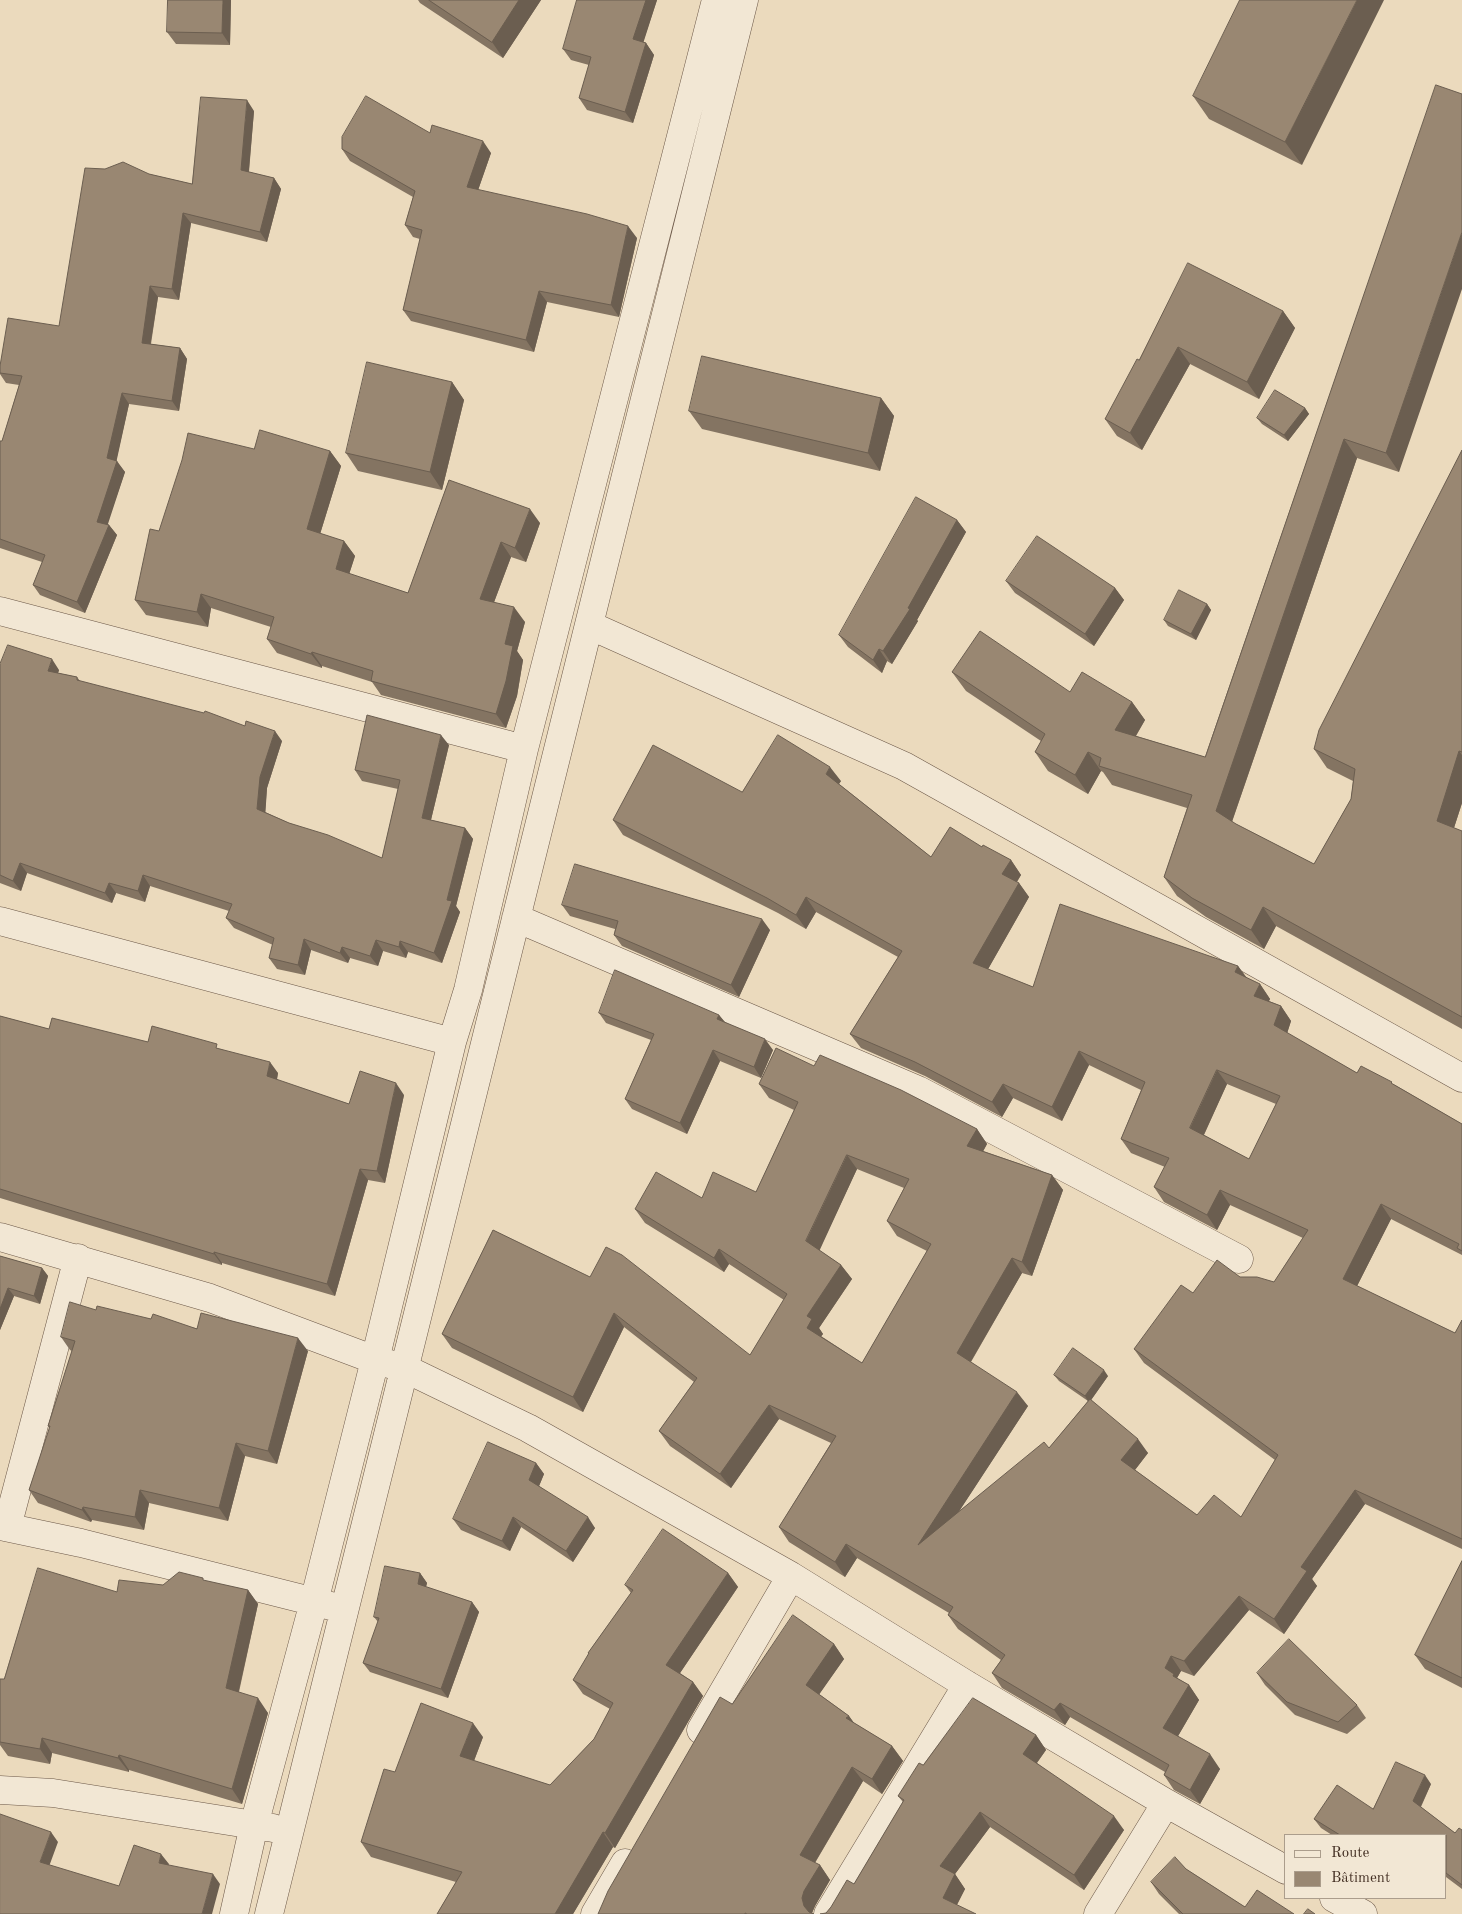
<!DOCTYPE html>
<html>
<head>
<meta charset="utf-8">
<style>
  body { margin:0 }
  #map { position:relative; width:1462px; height:1914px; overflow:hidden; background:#ebdabd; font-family:"Old Standard TT",serif }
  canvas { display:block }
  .legend { position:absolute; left:1284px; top:1834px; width:162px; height:65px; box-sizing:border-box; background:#f2e7d4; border:1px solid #ab9d8c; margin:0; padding:6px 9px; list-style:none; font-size:15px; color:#412d21 }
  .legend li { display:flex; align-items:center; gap:10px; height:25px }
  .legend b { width:25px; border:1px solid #ab9d8c }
</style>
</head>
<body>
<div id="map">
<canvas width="1462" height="1914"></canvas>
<ul class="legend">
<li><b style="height:6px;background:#f2e7d4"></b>Route</li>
<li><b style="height:14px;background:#998772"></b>Bâtiment</li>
</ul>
</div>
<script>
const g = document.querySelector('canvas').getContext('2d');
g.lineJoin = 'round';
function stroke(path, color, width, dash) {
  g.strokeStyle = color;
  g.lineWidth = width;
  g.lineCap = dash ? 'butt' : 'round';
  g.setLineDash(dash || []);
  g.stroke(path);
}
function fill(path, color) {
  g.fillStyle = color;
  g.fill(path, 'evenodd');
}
const minor = new Path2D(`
  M0 611 524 749
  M589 625 904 766 1462 1078
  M516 918 918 1090 1239 1259
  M0 921 452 1042
  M0 1237 210 1298 375 1360 404 1368 528 1428 791 1576 967 1685 1166 1803 1286 1870
  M0 1526 81 1543 331 1606
  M7 1527 78 1258
  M701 1730 791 1576
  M0 1790 53 1793 273 1828
  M1334 1898 1363 1914
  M234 1914 254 1825 314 1602 375 1360 452 1042 468 990 524 749 716 0
  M269 1914 744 0
  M595 1914 625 1863
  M828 1914 967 1685
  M1098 1914 1166 1803`);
stroke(minor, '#6c5848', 29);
stroke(minor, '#f2e7d4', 28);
fill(new Path2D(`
  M231 0 230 45 176 44 167 32Z
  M418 0H541L503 58 420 3Z
  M577 0H657L643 42 646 43 654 55 633 123 587 110 579 98 589 65 571 60 563 49Z
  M1240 0 1302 165 1209 119 1193 96Z
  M1436 85 1399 472 1357 458 1232 822 1314 864 1351 799 1353 781 1327 768 1314 749 1462 450V803L1454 828 1462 831V1029L1276 926 1264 949 1206 917 1177 896 1164 877 1187 808 1112 785 1103 772 1101 771 1088 794 1048 771 1035 752 1041 741 966 691 952 672 1070 692 1132 702 1145 720 1136 736 1205 757Z
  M254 111 249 172 274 178 281 189 267 242 191 223 179 300 158 297 151 344 180 348 187 359 179 411 129 404 116 461 125 472 107 524 109 525 117 535 85 613 40 595 33 585 42 562 0 548V441H2L19 385 6 383 0 374V366L59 326 149 174 192 184Z
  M430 133 491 153 478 190 637 238 619 317 547 302 534 352 411 321 403 310 420 239 413 237 405 225 413 197 350 161 342 149Z
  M1283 311 1295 328 1259 399 1190 364 1142 450 1117 436 1105 419 1139 360Z
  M452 382 464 400 442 490 358 471 346 453Z
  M881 398 894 416 880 471 702 429 689 411Z
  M1305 408 1309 414 1288 441 1262 424 1257 418Z
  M254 449 330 451 341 466 320 534 344 541 355 556 349 574 408 593 449 480 540 523 526 562 511 557 494 602 525 622 517 651 523 660 517 696 506 728 381 695 372 682 322 666V668L277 653 267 639 271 627 211 608 208 627 146 615 135 600 159 531Z
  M957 520 966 532 917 620 918 621 892 664 887 661 882 673 848 647 839 635Z
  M1006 581 1115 588 1124 600 1094 646 1015 593Z
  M1207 604 1211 610 1196 640 1168 626 1164 620Z
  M0 664 59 670 58 673 77 677 80 681 282 741 267 788 265 812 289 823 382 858 398 789 362 781 355 770 449 745 431 820 465 828 473 839 456 906 460 912 442 963 408 952 406 958 383 951 378 966 350 958 348 963 311 950 305 975 277 969 269 958 273 945 234 928 226 918 229 911 150 886 145 902 116 893 112 903 27 873 21 891 0 883Z
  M841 781 839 784 931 857 982 847 1011 860 1021 875 1017 882 1019 883 1029 897 988 969 1033 987 1238 966 1247 978 1260 984 1270 999 1269 1001 1281 1006 1291 1021 1287 1033 1357 1073 1395 1085 1462 1124V1255L1391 1219 1357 1286 1455 1333 1462 1320V1549L1365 1504 1312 1579 1317 1586 1284 1634 1249 1610 1194 1676 1181 1671 1177 1678 1189 1685 1199 1700 1178 1736 1220 1769 1200 1804 1174 1790 1164 1775 1165 1772 1070 1717 1065 1725 1002 1688 992 1673 1001 1660 958 1629 948 1615 949 1613 857 1558 845 1577 789 1542 779 1527 831 1443 779 1419 731 1488 670 1446 659 1431 694 1382 624 1327 583 1412 452 1348 442 1334 493 1230 750 1355 784 1300 729 1264 724 1272 645 1223 635 1209 702 1198 756 1192 794 1110 769 1098 759 1084 814 1066 977 1129 987 1144 983 1151 1052 1175 1063 1190 1032 1276 1022 1273 971 1362 1028 1406 959 1511 1049 1448 1088 1401 1059 1381 1054 1375 1108 1376 1091 1400 1148 1453 1135 1470 1197 1515 1241 1517 1275 1460 1144 1363 1134 1349 1193 1293 1240 1277 1274 1282 1303 1238 1230 1205 1217 1230 1164 1202 1154 1187 1165 1167 1131 1153 1121 1139 1141 1090 1089 1065 1062 1121 1013 1098 1002 1117 925 1076 861 1048 850 1034 898 957 816 912 806 929 778 913 623 835 613 820 742 792ZM1227 1084 1276 1104 1249 1159 1204 1135ZM857 1169 904 1188 887 1221 897 1236 927 1251 862 1363 821 1336 823 1334 819 1328 852 1279 841 1265 819 1250Z
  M562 905 770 930 739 997 622 946 614 935 615 929 570 916Z
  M599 1013 719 1015 725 1022 773 1050 761 1078 720 1061 687 1134 632 1109 625 1099 651 1040 606 1023Z
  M0 1016 49 1029 148 1042 221 1049 278 1073 277 1080 349 1104 404 1095 385 1183 368 1180 335 1296 222 1263V1265L0 1198Z
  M0 1256 42 1268 48 1276 40 1304 14 1296 0 1330Z
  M96 1310 151 1319 308 1351 277 1464 245 1456 228 1521 149 1503 144 1530 92 1520 91 1522 38 1503 29 1490 50 1428 48 1426 72 1351 70 1350 61 1337Z
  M536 1463 544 1474 539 1486 595 1528 573 1562 521 1527 510 1551 461 1530 453 1519Z
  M1462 1561V1688L1425 1669 1415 1655Z
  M420 1573 427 1583 426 1587 472 1602 479 1612 448 1698 370 1672 363 1663 378 1622 374 1617Z
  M728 1573 738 1587 680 1673 693 1682 703 1696 615 1848 613 1847 573 1914H437L456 1882 371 1857 361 1842 395 1772 483 1737 474 1761 550 1785 594 1739 610 1709 583 1694 573 1680 589 1654 588 1653 631 1593 625 1585Z
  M205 1581 248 1590 258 1604 239 1692 268 1713 242 1804 129 1770V1772L52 1753 50 1764 8 1756 0 1745V1679H4L117 1592Z
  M834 1644 844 1659 819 1694 849 1716 854 1723 892 1746 903 1761 882 1794 863 1781 815 1863 820 1865 830 1880 815 1906 812 1913 814 1914H598L732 1704Z
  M1257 1673 1357 1705 1366 1718 1347 1734 1295 1715 1265 1685Z
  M1036 1735 1046 1750 1037 1763 1124 1830 1084 1890 990 1827 955 1874 965 1889 957 1905 826 1913 854 1884 903 1802 898 1796 923 1765Z
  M1431 1784 1421 1807 1455 1833 1462 1830V1889L1446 1877V1835H1332L1321 1828 1314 1819 1373 1809Z
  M1186 1869 1245 1907 1294 1914H1179L1159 1894 1151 1882Z`), '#847462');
fill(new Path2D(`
  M223 0H231L230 45 222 33Z
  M519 0H541L503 58 492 42Z
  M646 0H657L641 50 633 39Z
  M1357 0H1384L1302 165 1285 142Z
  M646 43 654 55 633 123 625 112Z
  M247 100 254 111 248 180 241 170Z
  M483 141 491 153 475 199 467 187Z
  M274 178 281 189 267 242 260 232Z
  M183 213 191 223 179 300 172 289Z
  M628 226 637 238 619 317 611 305Z
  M1462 232V289L1399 472 1386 453Z
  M150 286 158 297 149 353 142 343Z
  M539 291 547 302 534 352 526 340Z
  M1283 311 1295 328 1259 399 1247 382Z
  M1178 347 1190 364 1142 450 1130 433Z
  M180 348 187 359 179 411 172 401Z
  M452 382 464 400 442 490 430 472Z
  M122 393 129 404 115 468 117 461 125 472 105 533 97 522 107 458Z
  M881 398 894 416 880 471 868 453Z
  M1305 408 1309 414 1288 441 1284 435Z
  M1344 439 1357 458 1229 830 1216 811Z
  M330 451 341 466 317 544 307 529Z
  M530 509 540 523 526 562 515 548Z
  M957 520 966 532 917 620 918 621 892 664 883 651Z
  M109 525 117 535 85 613 77 602Z
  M344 541 355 556 346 584 336 569Z
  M501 542 511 557 490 613 480 599Z
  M1115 588 1124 600 1094 646 1085 634Z
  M201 594 211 608 208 627 197 612Z
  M1207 604 1211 610 1196 640 1191 634Z
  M514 607 525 622 517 651 523 660 517 696 506 728 496 714 505 644Z
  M879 649 887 661 882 673 873 660Z
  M312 652 322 666V668L311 654Z
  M52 659 59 670 55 682 48 671Z
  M1132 702 1145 720 1128 749 1115 730Z
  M275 731 282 741 267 788 265 819 257 809 260 777Z
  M441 735 449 745 429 828 422 818Z
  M1459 751 1462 755V803L1450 840 1437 821Z
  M1088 752 1101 771 1088 794 1075 775Z
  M830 767 841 781 836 788 826 774Z
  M465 828 473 839 456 906 460 912 442 963 434 953Z
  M1011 860 1021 875 1012 889 1002 874Z
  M20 863 27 873 21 891 13 881Z
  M143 875 150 886 145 902 138 891Z
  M109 883 116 893 112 903 105 893Z
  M1019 883 1029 897 983 978 973 963Z
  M806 897 816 912 806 929 796 915Z
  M1263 907 1276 926 1264 949 1251 930Z
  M762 919 770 930 739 997 731 985Z
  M304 939 311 950 305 975 298 965Z
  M376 940 383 951 378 966 370 956Z
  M400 941 408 952 406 958 399 947Z
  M342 947 350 958 348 963 340 953Z
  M1238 966 1248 980 1235 972Z
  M1260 984 1270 999 1264 1010 1254 996Z
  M1281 1006 1291 1021 1285 1040 1274 1025Z
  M719 1015 727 1025 717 1019Z
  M765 1039 773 1050 761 1078 754 1067Z
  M713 1050 720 1061 687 1134 680 1123Z
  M1079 1051 1089 1065 1062 1121 1052 1107Z
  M270 1062 278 1073 275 1088 267 1076Z
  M1217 1070 1227 1084 1200 1143 1190 1128Z
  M396 1083 404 1095 385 1183 377 1171Z
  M1003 1084 1013 1098 1002 1117 992 1102Z
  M977 1129 987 1144 978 1161 967 1146Z
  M847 1155 857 1169 817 1256 806 1241Z
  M360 1169 368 1180 335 1296 327 1284Z
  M1052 1175 1063 1190 1032 1276 1022 1262Z
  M1220 1190 1230 1205 1217 1230 1207 1215Z
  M1381 1204 1391 1219 1353 1294 1343 1279Z
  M719 1249 729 1264 724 1272 714 1258Z
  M214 1252 222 1263V1265L214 1254Z
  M1012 1258 1022 1273 967 1368 957 1353Z
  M841 1265 852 1279 819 1328 823 1334 817 1342 807 1328V1316Z
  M42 1268 48 1276 40 1304 34 1296Z
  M8 1288 14 1296 0 1330V1309Z
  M614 1313 624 1327 583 1412 573 1397Z
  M298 1338 308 1351 277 1464 268 1451Z
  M1104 1370 1108 1376 1089 1403 1085 1396Z
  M1017 1392 1028 1406 928 1559 918 1545Z
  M769 1405 779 1419 731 1488 720 1474Z
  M1138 1439 1148 1453 1131 1475 1121 1460Z
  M236 1443 245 1456 228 1521 219 1508Z
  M536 1463 544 1474 537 1491 529 1480Z
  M140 1490 149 1503 144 1530 135 1517Z
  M1355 1490 1365 1504 1312 1579 1317 1586 1284 1634 1274 1619 1301 1567Z
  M83 1507 92 1520 91 1522 82 1510Z
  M513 1517 521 1527 510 1551 502 1541Z
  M588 1517 595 1528 573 1562 566 1551Z
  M846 1544 857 1558 845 1577 835 1562Z
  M420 1573 427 1583 424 1594 418 1584Z
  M728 1573 738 1587 676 1679 666 1665Z
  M248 1590 258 1604 236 1703 226 1688Z
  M1239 1596 1249 1610 1194 1676 1184 1661Z
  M472 1602 479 1612 448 1698 441 1689Z
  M834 1644 844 1659 816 1699 806 1685Z
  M1171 1656 1181 1671 1177 1678 1184 1688 1165 1668Z
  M693 1682 703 1696 615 1848 605 1833Z
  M1189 1685 1199 1700 1174 1743 1163 1728Z
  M258 1698 268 1713 242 1804 232 1789Z
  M1060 1703 1070 1717 1065 1725 1054 1710Z
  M849 1716 859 1730 846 1718Z
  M473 1723 483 1737 470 1771 460 1756Z
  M1036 1735 1046 1750 1033 1768 1023 1754Z
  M42 1738 52 1753 50 1764 40 1749Z
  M892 1746 903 1761 882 1794 872 1779Z
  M1210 1754 1220 1769 1200 1804 1190 1790Z
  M119 1755 129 1770V1772L118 1758Z
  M852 1767 863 1781 811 1869 800 1855Z
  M1425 1775 1431 1784 1419 1810 1413 1801Z
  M980 1812 990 1827 955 1874 965 1889 953 1912 943 1898 940 1866Z
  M1114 1816 1124 1830 1084 1890 1074 1875Z
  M51 1832 58 1842 47 1872 40 1862Z
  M603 1832 613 1847 573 1914H555Z
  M161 1854 169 1864 166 1873 159 1863Z
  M820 1865 830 1880 815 1906 812 1913 809 1914 804 1906 802 1898 804 1891Z
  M213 1874 220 1884 212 1914H202Z`), '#6b5e50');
const building = new Path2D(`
  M168 0H223L222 33 167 32Z
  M429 0H519L492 42Z
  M577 0H646L633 39 646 43 625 112 579 98 591 57 563 49Z
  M1240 0H1357L1285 142 1193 96Z
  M1436 85 1462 94V232L1386 453 1344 439 1216 811 1236 824 1314 864 1351 799 1355 769 1314 749 1319 730 1462 450V752L1459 751 1437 821 1462 831V1017L1263 907 1251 930 1192 898 1164 877 1192 795 1099 766 1101 758 1088 752 1075 775 1035 752 1045 734 952 672 980 631 1070 692 1082 672 1132 702 1115 730 1205 757Z
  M366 96 430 133 432 125 483 141 467 187 587 214 628 226 611 305 539 291 526 340 403 310 422 230 405 225 415 191 342 149V137Z
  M201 97 247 100 241 170 274 178 260 232 183 213 172 289 150 286 142 343 180 348 172 401 122 393 107 458 117 461 97 522 109 525 77 602 33 585 45 555 0 539V441H2L22 376 0 373V366L8 318 59 326 85 168 105 169 123 162 149 174 192 184Z
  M1188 263 1283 311 1247 382 1178 347 1130 433 1105 419 1137 359 1139 360Z
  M702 356 881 398 868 453 689 411Z
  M367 362 452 382 430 472 346 453Z
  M1275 390 1305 408 1284 435 1257 418Z
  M260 430 330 451 307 529 344 541 336 569 408 593 449 480 530 509 515 548 501 542 480 599 514 607 505 644 513 646 506 681 496 714 371 681 373 671 312 652 311 654 267 639 274 617 201 594 197 612 135 600 150 529 159 531 182 460 188 433 254 449Z
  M916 497 957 520 908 608 910 609 883 651 879 649 873 660 839 635Z
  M1037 536 1115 588 1085 634 1006 581Z
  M1179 590 1207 604 1191 634 1164 620Z
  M8 645 52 659 48 671 77 677V680L204 713 205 711 245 726 246 721 275 731 260 777 257 809 289 823 328 835 382 858 400 780 355 770 367 715 441 735 422 818 465 828 447 900 452 901 434 953 400 941 399 947 376 940 370 956 342 947 340 953 304 939 298 965 269 958 274 938 226 918 232 904 143 875 138 891 109 883 105 893 20 863 13 881 0 875V664Z
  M778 735 830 767 826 774 931 857 950 827 982 847 983 845 1011 860 1002 874 1019 883 973 963 1033 987 1060 904 1238 966 1235 972 1260 984 1254 996 1281 1006 1274 1025 1357 1073 1361 1066 1392 1082 1391 1083 1462 1124V1251L1457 1248 1459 1244 1381 1204 1343 1279 1455 1333 1462 1320V1539L1355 1490 1301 1567 1307 1571 1274 1619 1239 1596 1184 1661 1171 1656 1165 1668 1174 1674 1173 1676 1189 1685 1163 1728 1210 1754 1190 1790 1164 1775 1169 1765 1060 1703 1054 1710 992 1673 1005 1655 948 1615 953 1607 846 1544 835 1562 779 1527 836 1436 769 1405 720 1474 659 1431 697 1378 614 1313 573 1397 442 1334 493 1230 590 1277 606 1247 622 1255 750 1355 787 1294 719 1249 714 1258 635 1209 656 1172 702 1198 713 1172 756 1192 798 1102 759 1084 776 1048 814 1066 820 1055 901 1090 977 1129 967 1146 1052 1175 1022 1262 1012 1258 957 1353 1017 1392 918 1545 1044 1442 1049 1448 1090 1399 1138 1439 1121 1460 1197 1515 1214 1495 1241 1517 1278 1455 1134 1349 1181 1285 1193 1293 1217 1260 1240 1277H1257L1274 1282 1308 1230 1220 1190 1207 1215 1154 1187 1169 1158 1121 1139 1145 1082 1079 1051 1052 1107 1003 1084 992 1102 915 1062 850 1034 902 951 806 897 796 915 767 898 613 820 653 745 742 792ZM1217 1070 1280 1096 1249 1159 1190 1128ZM847 1155 909 1179 887 1221 931 1244 862 1363 807 1328 812 1319 807 1316 841 1265 806 1241Z
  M575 864 762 919 731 985 614 935 618 921 562 905Z
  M615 970 719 1015 717 1019 765 1039 754 1067 713 1050 680 1123 625 1099 654 1034 599 1013Z
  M0 1016 49 1029 52 1018 148 1042 152 1026 217 1044 216 1048 270 1062 267 1076 349 1104 360 1071 396 1083 377 1171 360 1169 327 1284 214 1252V1254L0 1189Z
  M0 1256 42 1268 34 1296 8 1288 0 1309Z
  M70 1302 96 1310 97 1306 151 1319 153 1314 197 1329 201 1313 298 1338 268 1451 236 1443 219 1508 140 1490 135 1517 83 1507 82 1510 29 1490 50 1426H48L75 1341 61 1337Z
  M1073 1348 1104 1370 1085 1396 1054 1375Z
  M488 1442 536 1463 529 1480 588 1517 566 1551 513 1517 502 1541 453 1519Z
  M663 1529 728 1573 666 1665 693 1682 605 1833 603 1832 555 1914H437L462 1872 361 1842 384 1769 395 1772 421 1703 473 1723 460 1756 550 1785 594 1739 613 1703 573 1680 589 1653H588L633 1590 625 1585Z
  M1462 1561V1678L1415 1655Z
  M385 1566 420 1573 418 1584 472 1602 441 1689 363 1663 379 1618 374 1617Z
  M38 1568 117 1592 119 1580 163 1585 179 1572 203 1578V1580L248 1590 226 1688 258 1698 232 1789 119 1755 118 1758 42 1738 40 1749 0 1742V1679H4Z
  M793 1615 834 1644 806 1685 849 1716 846 1718 892 1746 872 1779 852 1767 800 1855 820 1865 804 1891 802 1898 804 1906 809 1912 814 1914H747L745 1913V1914H598L608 1891 720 1697 732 1704Z
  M1289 1639 1357 1705 1338 1722 1287 1702 1257 1673Z
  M973 1698 1036 1735 1023 1754 1114 1816 1074 1875 980 1812 940 1866 955 1874 943 1898 976 1914H820L826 1913 831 1907 847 1880 854 1884 904 1800 898 1796 919 1763 923 1765Z
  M1396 1762 1425 1775 1413 1801 1455 1833 1459 1828 1462 1830V1885L1446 1873V1835H1340L1314 1819 1337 1785 1373 1809Z
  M0 1814 51 1832 40 1862 119 1886 134 1845 161 1854 159 1863 213 1874 202 1914H0Z
  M1175 1857 1186 1869 1245 1907 1257 1890 1294 1914H1183L1151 1882Z
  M1308 1909 1315 1914H1304Z`);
fill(building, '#998772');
stroke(building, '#6b5e50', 1);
</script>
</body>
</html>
